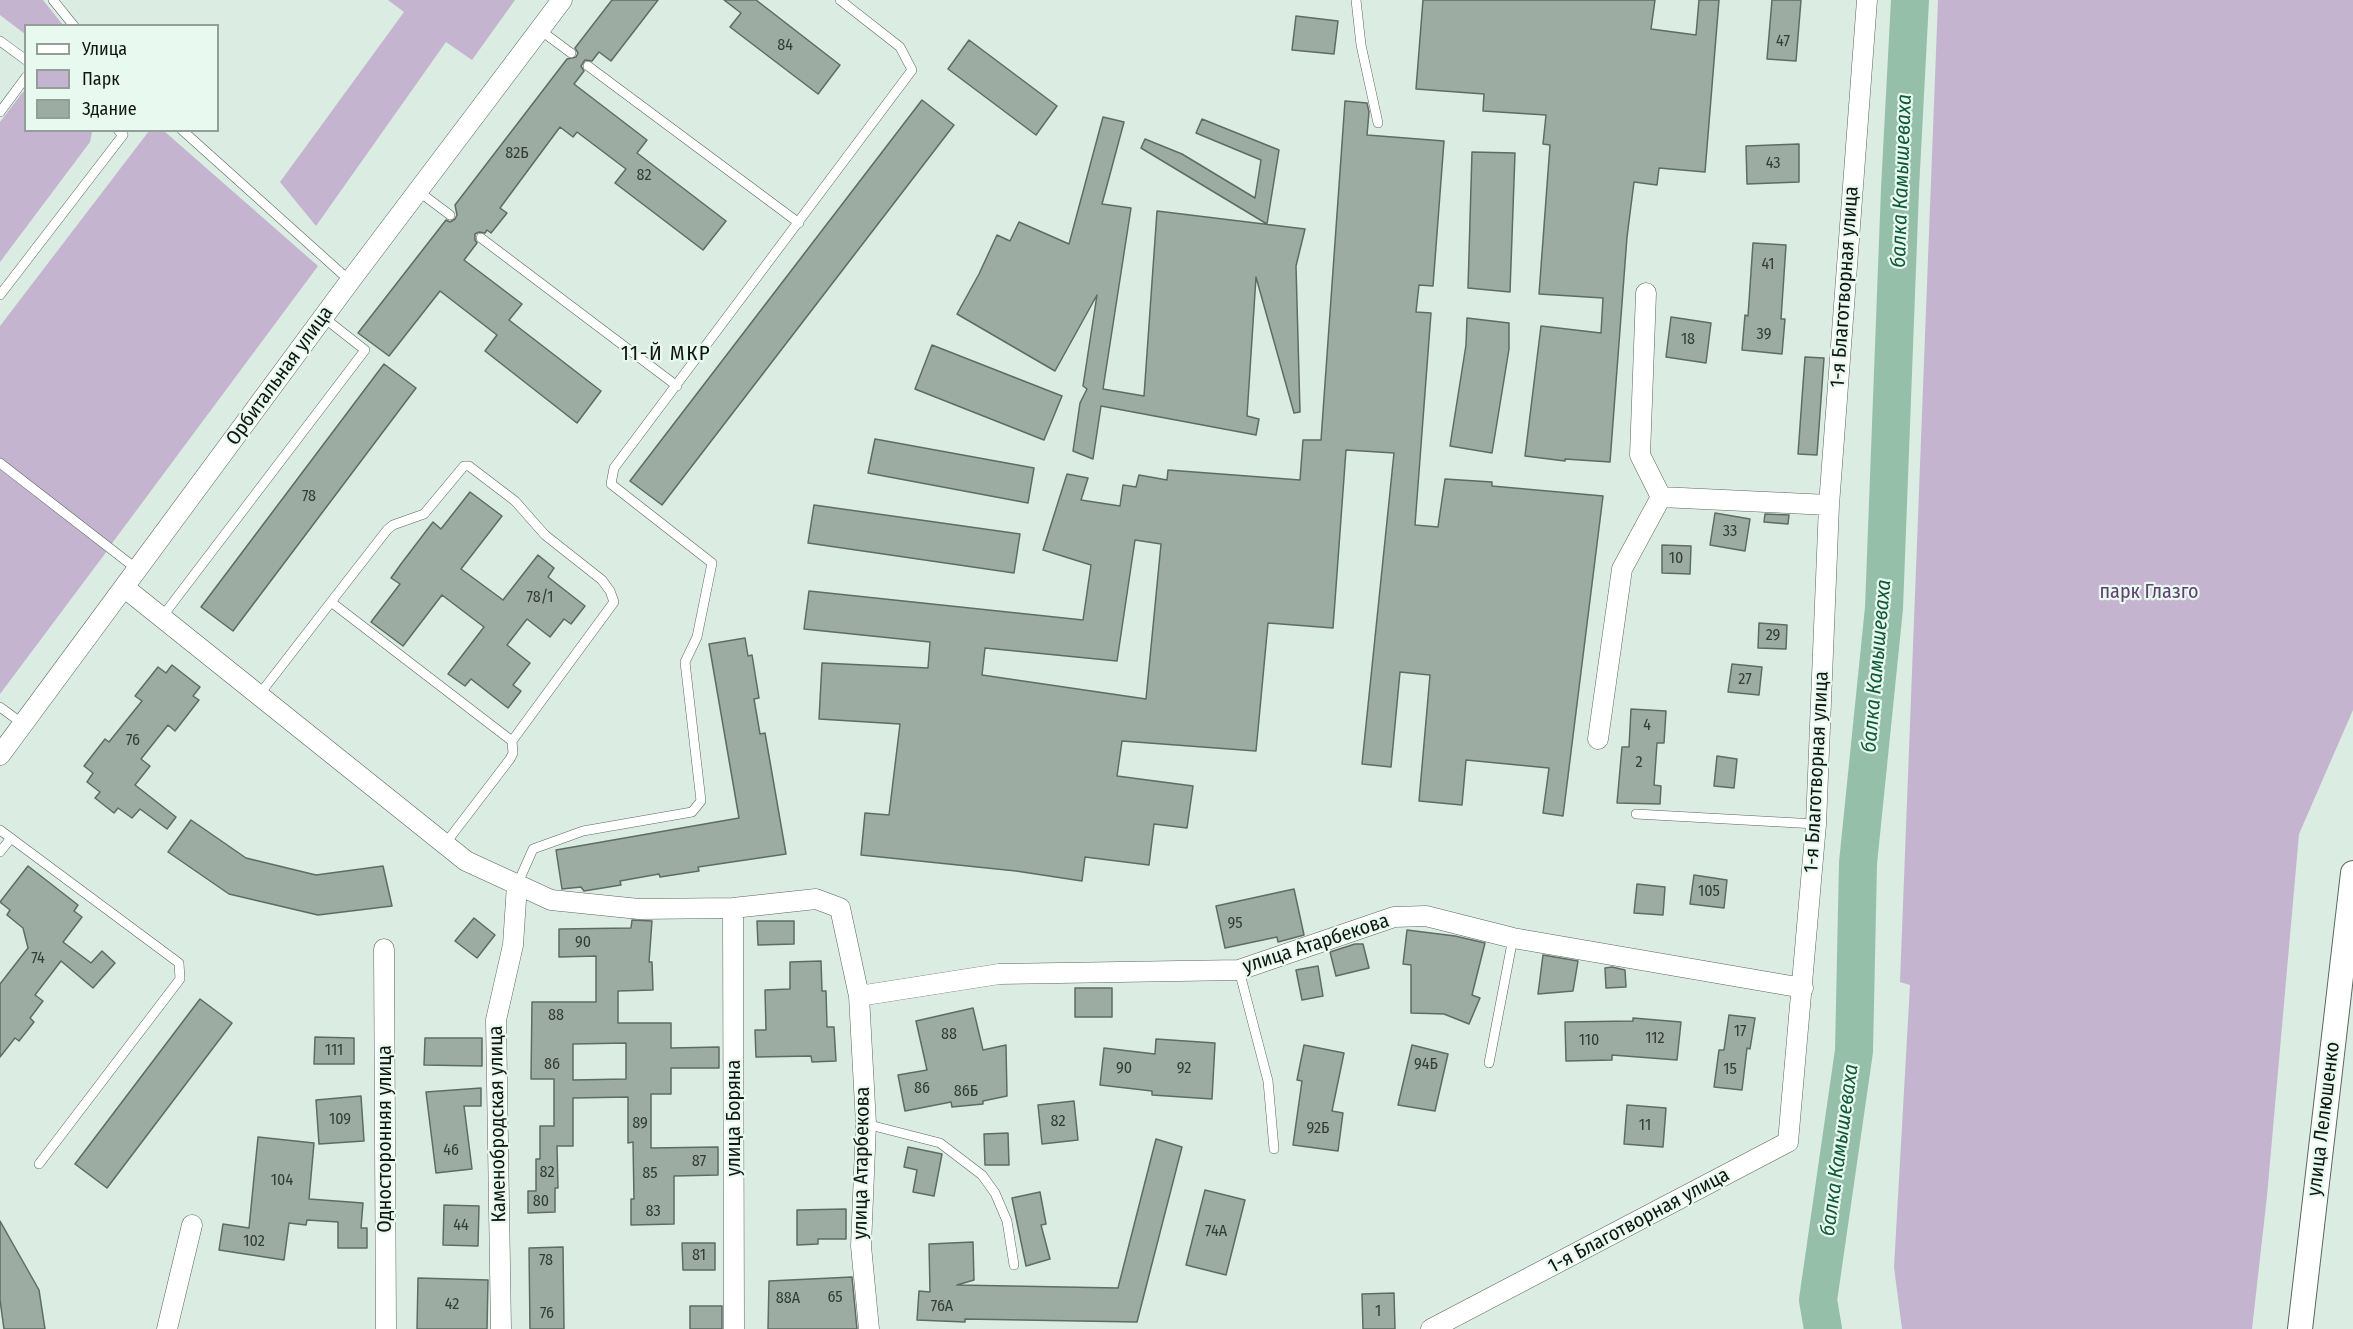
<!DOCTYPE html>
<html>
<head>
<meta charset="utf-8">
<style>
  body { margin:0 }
  #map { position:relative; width:2353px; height:1329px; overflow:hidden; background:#dbece2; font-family:"Fira Sans Condensed",sans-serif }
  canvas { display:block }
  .legend { position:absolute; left:24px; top:24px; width:195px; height:108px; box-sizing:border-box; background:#e8f9ef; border:2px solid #929e97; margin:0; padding:8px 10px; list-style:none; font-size:18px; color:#111613 }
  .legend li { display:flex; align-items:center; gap:12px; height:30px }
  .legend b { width:30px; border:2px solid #929e97 }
</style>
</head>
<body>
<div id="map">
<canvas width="2353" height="1329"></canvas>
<ul class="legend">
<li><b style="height:8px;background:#fff"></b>Улица</li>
<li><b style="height:16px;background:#c5b4d0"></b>Парк</li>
<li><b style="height:16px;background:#9caca3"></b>Здание</li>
</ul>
</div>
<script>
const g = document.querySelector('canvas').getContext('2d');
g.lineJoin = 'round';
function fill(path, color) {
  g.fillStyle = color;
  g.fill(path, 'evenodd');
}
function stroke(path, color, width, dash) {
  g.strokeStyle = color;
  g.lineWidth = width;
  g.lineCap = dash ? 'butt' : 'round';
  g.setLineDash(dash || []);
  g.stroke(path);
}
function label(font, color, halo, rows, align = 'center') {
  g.font = font + ' "Fira Sans Condensed",sans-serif';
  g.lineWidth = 4.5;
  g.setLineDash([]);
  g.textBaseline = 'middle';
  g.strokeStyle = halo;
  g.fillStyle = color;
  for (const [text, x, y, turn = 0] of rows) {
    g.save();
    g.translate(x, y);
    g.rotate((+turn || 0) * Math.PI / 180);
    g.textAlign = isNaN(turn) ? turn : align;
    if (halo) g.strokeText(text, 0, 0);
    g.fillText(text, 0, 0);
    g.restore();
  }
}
fill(new Path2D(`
  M0 0H43L63 25 26 26 25 34 0 15Z
  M388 0H515L472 60 446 42 316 226 280 182 404 12Z
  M1938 0H2353V710L2299 834 2267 1196 2252 1329H1902L1894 1267 1910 985 1900 982Z
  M25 91 26 130H90L92 132 90 142 0 262V122L22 93Z
  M149 131H164L318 266 110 546 0 462V326Z
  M0 465 107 551 0 694Z`), '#c5b4d0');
stroke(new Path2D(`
  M1823 1329 1818 1300 1854 1051 1858 863 1884 608 1900 189 1910 0`), '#95bfa8', 38);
const building = new Path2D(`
  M612 0H658L611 61 599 52 592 61 585 60 581 66 584 71 574 84 647 140 637 153 726 221 703 250 615 183 626 169 577 132 573 137 560 127 500 208 507 213 491 233 487 230 485 233 479 232 475 234V240L477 243 464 260 522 304 509 320 601 391 577 423 485 351 497 335 440 291 389 356 358 333 446 220 450 222 455 219 457 215 455 205 567 59 576 57 578 53 575 48Z
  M724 0H756L840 65 818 94 730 27 741 13Z
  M1423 0H1655L1651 29 1696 35 1699 0H1719L1705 172 1659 168 1657 185 1634 182 1627 237 1610 462 1565 459V461L1525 456 1541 326 1601 333 1603 298 1539 294 1550 145 1543 144 1546 115 1483 111 1484 94 1416 89Z
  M1772 0H1801L1796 61 1767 59Z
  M1296 16 1338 21 1334 54 1292 50Z
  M969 40 1057 106 1036 135 948 69Z
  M922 100 954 125 662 505 630 481Z
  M1345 101 1367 103 1369 112 1367 135 1444 141 1433 286 1419 285 1416 312 1431 313 1415 525 1438 527 1445 479 1492 482V486L1603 496 1563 816 1543 813 1549 768 1466 760 1462 805 1419 801 1430 675 1400 672 1391 767 1362 764 1394 453 1346 450 1333 628 1268 623 1256 751 1122 741 1117 776 1193 786 1187 828 1154 824 1149 865 1085 857 1082 881 1016 871 861 855 865 813 889 815 900 724 819 719 822 663 928 668 930 642 804 629 809 591 1083 620 1091 565 1043 550 1067 474 1088 478 1081 500 1120 506 1123 485 1136 487 1139 475 1167 480 1168 470 1300 480 1303 440H1321ZM1135 540 1161 544 1146 699 982 675 985 648 1117 661Z
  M1103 117 1124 122 1102 204 1131 208 1103 389 1144 396 1157 211 1305 229 1296 266 1300 412 1294 413 1256 277 1247 416 1259 419 1256 435 1101 406 1093 459 1073 451 1080 403 1087 389 1083 386 1097 295 1055 371 957 314 979 274 997 235 1010 241 1019 222 1069 244Z
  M1202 119 1279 150 1267 224 1141 148 1145 139 1182 154 1255 198 1261 160 1196 133Z
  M1799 144V182L1747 184 1746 146Z
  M1472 152 1515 153 1510 292 1468 288Z
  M1753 243 1786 245 1781 319H1785L1782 354 1742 350 1745 315 1748 316Z
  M1671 317 1711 323 1706 363 1666 357Z
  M1467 318 1509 323V349L1492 453 1450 446 1466 345Z
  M932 345 1062 396 1044 440 915 389Z
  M1805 357 1824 358 1817 455 1798 454Z
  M384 364 416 388 233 631 201 607Z
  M875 439 1034 468 1028 503 868 473Z
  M470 492 502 516 461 569 503 600 538 555 554 568 548 577 585 606 571 624 564 619 550 637 527 619 507 645 530 663 513 685 521 691 508 708 471 679 465 686 448 674 484 627 442 595 403 646 371 622 400 584 391 578 401 564 433 522 441 529Z
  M814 505 1020 534 1014 573 808 543Z
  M1715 513 1750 519 1745 551 1710 545Z
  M1765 514 1789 515 1788 524 1764 522Z
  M1662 545 1691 546 1690 574 1662 573Z
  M1759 623 1787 625 1786 649 1758 648Z
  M745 638 748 656 752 655 759 698 754 699 760 734 765 733 786 854 698 867 699 871 660 877 659 874 620 881 621 885 584 891 581 887 562 889 556 850 739 818 709 644Z
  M1732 664 1762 667 1759 695 1728 692Z
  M172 665 200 687 193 696 199 700 175 731 168 725 141 759 150 766 135 785 176 817 167 829 140 809 132 818 118 808 114 813 95 798 100 792 87 782 93 773 84 766 105 739 109 742 142 701 135 696 158 667 166 673Z
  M1631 709 1666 711 1664 743H1657L1654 785 1661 786 1660 804 1617 803 1622 747H1629Z
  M1717 756 1737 759 1734 788 1714 786Z
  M191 820 246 858 316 875 383 866 392 906 318 915 229 894 168 852Z
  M28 866 78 905 74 911 82 917 63 942 91 963 102 951 115 963 93 988 61 961 35 995 43 1001 30 1018 34 1022 19 1041 15 1038 0 1057V984L28 948 23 928 7 915 10 910 0 902Z
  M1694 875 1727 880 1724 908 1690 904Z
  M1637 884 1665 887 1663 915 1634 913Z
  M1294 889 1304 935 1278 942 1277 937 1225 948 1216 906Z
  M474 918 495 935 477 958 455 941Z
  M632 920 652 921 649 962H652L653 990 618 991V1023H671V1048L719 1047V1068H671V1094H651V1148L718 1147V1175L674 1176V1224L631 1225V1199H634L633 1142 628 1143V1097L573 1098V1146H557L558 1188H555V1212L528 1213V1191H536V1159H540V1126H554V1079H531L532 1002H596V956L559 957V929L631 928ZM626 1043V1079L573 1080V1044Z
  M757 921H794V944L758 945Z
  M1407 930 1455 936 1485 943 1472 995 1480 998 1469 1024 1444 1014 1411 1013V965L1403 964Z
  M1355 944H1363L1369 968 1336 976 1330 952Z
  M1543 955 1578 961 1573 991 1538 994Z
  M821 961 822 991H826L827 1027H834L836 1061 812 1062 811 1056 756 1057 755 1030H766L765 990 790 989V962Z
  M1318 966 1323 996 1302 1000 1296 970Z
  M1612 967 1625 970 1626 987 1606 988 1605 968Z
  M1075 988H1112V1017H1075Z
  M200 999 232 1023 107 1188 75 1164Z
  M973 1008 983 1050 1006 1045 1007 1096 983 1101V1104L952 1107 951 1102 905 1111 898 1075 927 1070 916 1021Z
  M1729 1015 1755 1018 1750 1049 1747 1048 1742 1090 1714 1087 1719 1050H1724Z
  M1633 1018 1681 1022 1677 1060 1612 1055V1060L1566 1061 1565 1022 1633 1021Z
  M315 1037 354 1038V1064H314Z
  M425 1038H482V1066L424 1065Z
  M1156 1039 1215 1043 1212 1099 1152 1095V1091L1100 1085 1104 1048 1155 1054Z
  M1304 1045 1344 1053 1332 1111 1343 1113 1338 1151 1293 1145 1302 1081 1297 1080Z
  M1412 1045 1448 1054 1435 1111 1398 1105Z
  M481 1088V1106H464L472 1169 436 1173 426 1092Z
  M361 1096 364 1141 319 1144 316 1100Z
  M1074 1101 1078 1140 1042 1144 1038 1105Z
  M1627 1105 1666 1108 1663 1147 1624 1144Z
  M1008 1133 1009 1165H985L984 1134Z
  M258 1137 314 1143 309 1199 363 1203 361 1228H367V1248H338V1222L307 1220 306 1225 289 1223 284 1260 219 1250 223 1224 249 1228Z
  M1156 1139 1182 1147 1137 1322 965 1319V1322L917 1320 919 1291 930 1292 929 1244 973 1242 974 1280 957 1285 1118 1288Z
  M908 1147 942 1154 934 1196 913 1192 917 1170 904 1167Z
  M1205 1190 1245 1200 1226 1275 1186 1265Z
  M1040 1192 1046 1224 1041 1225 1050 1259 1026 1266 1012 1198Z
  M444 1205 479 1206 478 1246 443 1245Z
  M846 1209V1239H818V1244L797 1245V1210Z
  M0 1221 39 1290 45 1329H4L0 1300Z
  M682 1243H715V1270H683Z
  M563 1247 564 1329H530L529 1248Z
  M852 1277 857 1329H768L769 1281Z
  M418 1278 488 1280 487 1329H417Z
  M1394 1293 1395 1329H1363L1362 1294Z
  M690 1306H722V1329H690Z`);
fill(building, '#9caca3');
stroke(building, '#5e6c64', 1.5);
const service = new Path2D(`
  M53 0 74 26
  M1356 0 1361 45 1378 123
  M540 30 571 53
  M0 41 26 60
  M588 66 799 223
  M0 112 26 77
  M182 130 350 281
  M418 191 450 215
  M481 238 677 386
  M0 295 123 135 118 130
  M0 463 138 570
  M162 617 365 350 323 317
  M259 695 331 602 512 741 614 602 610 591 602 580 545 535 515 501 469 466H464L424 514 393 525 387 530 331 602
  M0 707 23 724
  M1636 814 1816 824
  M0 830 179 963 180 979 39 1164
  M445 844 510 759 513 753 512 741
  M0 852 11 838
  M517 885 533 849 583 831 692 812 701 801 685 662 697 637 712 563 611 484 614 468 912 70 900 47 840 0
  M1239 970 1268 1081 1274 1149
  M1489 1063 1513 938
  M866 1124 940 1143 982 1175 995 1193 1007 1221 1014 1265`);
const minor = new Path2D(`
  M1661 497 1829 505
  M125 588 466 861 551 900 639 909 733 908 816 899 840 908 859 996 866 1124 861 1246 869 1329
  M1598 739 1622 569 1661 497 1640 455 1646 293
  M0 755 350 281 562 0
  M733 908 734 1329
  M384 949 386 1329
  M859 996 999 974 1239 970 1394 917 1426 916 1513 938 1803 988
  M167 1329 192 1225
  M501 1329 496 1020 513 945 517 885
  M1431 1329 1788 1142 1816 824 1829 505 1867 0`);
const tertiary = new Path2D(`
  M2300 1329 2353 873`);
stroke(service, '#59675f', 10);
stroke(minor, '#59675f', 21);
stroke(tertiary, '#59675f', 26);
stroke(service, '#fff', 9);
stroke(minor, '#fff', 20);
stroke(tertiary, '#fff', 24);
label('16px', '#343c37', null, [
  ["47",1783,42],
  ["84",785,46],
  ["82Б",517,154],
  ["43",1773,164],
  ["82",644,176],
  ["41",1768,265],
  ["39",1764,335],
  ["18",1688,340],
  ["78",309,497],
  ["33",1730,532],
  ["10",1676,559],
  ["78/1",540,598],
  ["29",1773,636],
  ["27",1745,680],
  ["4",1647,726],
  ["76",133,741],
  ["2",1639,763],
  ["105",1709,892],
  ["95",1235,924],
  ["90",583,943],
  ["74",38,959],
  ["88",556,1016],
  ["17",1740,1032],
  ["88",949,1035],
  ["112",1655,1039],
  ["110",1589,1041],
  ["111",334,1051],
  ["86",552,1065],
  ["94Б",1426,1065],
  ["90",1124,1069],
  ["92",1184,1069],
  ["15",1730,1070],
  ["86",922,1089],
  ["86Б",966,1092],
  ["109",340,1120],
  ["82",1058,1122],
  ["89",640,1124],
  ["11",1645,1126],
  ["92Б",1318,1129],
  ["46",451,1151],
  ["87",699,1162],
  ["82",547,1173],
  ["85",650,1174],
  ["104",282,1181],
  ["80",541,1202],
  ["83",653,1212],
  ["44",461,1226],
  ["74А",1216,1232],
  ["102",254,1242],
  ["81",699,1256],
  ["78",546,1261],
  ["65",835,1298],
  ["88А",788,1299],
  ["42",452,1305],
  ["76А",942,1307],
  ["1",1378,1312],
  ["76",547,1314]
]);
label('20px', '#111613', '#e8f9ef', [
  ["1-я Благотворная улица",1845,287,-86],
  ["Орбитальная улица",280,376,-54],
  ["1-я Благотворная улица",1817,772,-87],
  ["улица Атарбекова",1316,944,-18],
  ["улица Боряна",734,1118,-90],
  ["улица Лелюшенко",2324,1119,-83],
  ["Каменобродская улица",498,1124,-91],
  ["Односторонняя улица",385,1139,-90],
  ["улица Атарбекова",862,1163,-89],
  ["1-я Благотворная улица",1639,1221,-28]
]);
label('20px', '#5f4071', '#e8f9ef', [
  ["парк Глазго",2149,592]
]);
label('italic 21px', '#10593b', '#e8f9ef', [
  ["балка Камышеваха",1902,181,-88],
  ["балка Камышеваха",1877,666,-85],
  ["балка Камышеваха",1840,1150,-82]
]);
g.letterSpacing = '1.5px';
label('21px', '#111613', '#e8f9ef', [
  ["11-Й МКР",666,354]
]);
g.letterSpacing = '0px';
</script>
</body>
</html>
